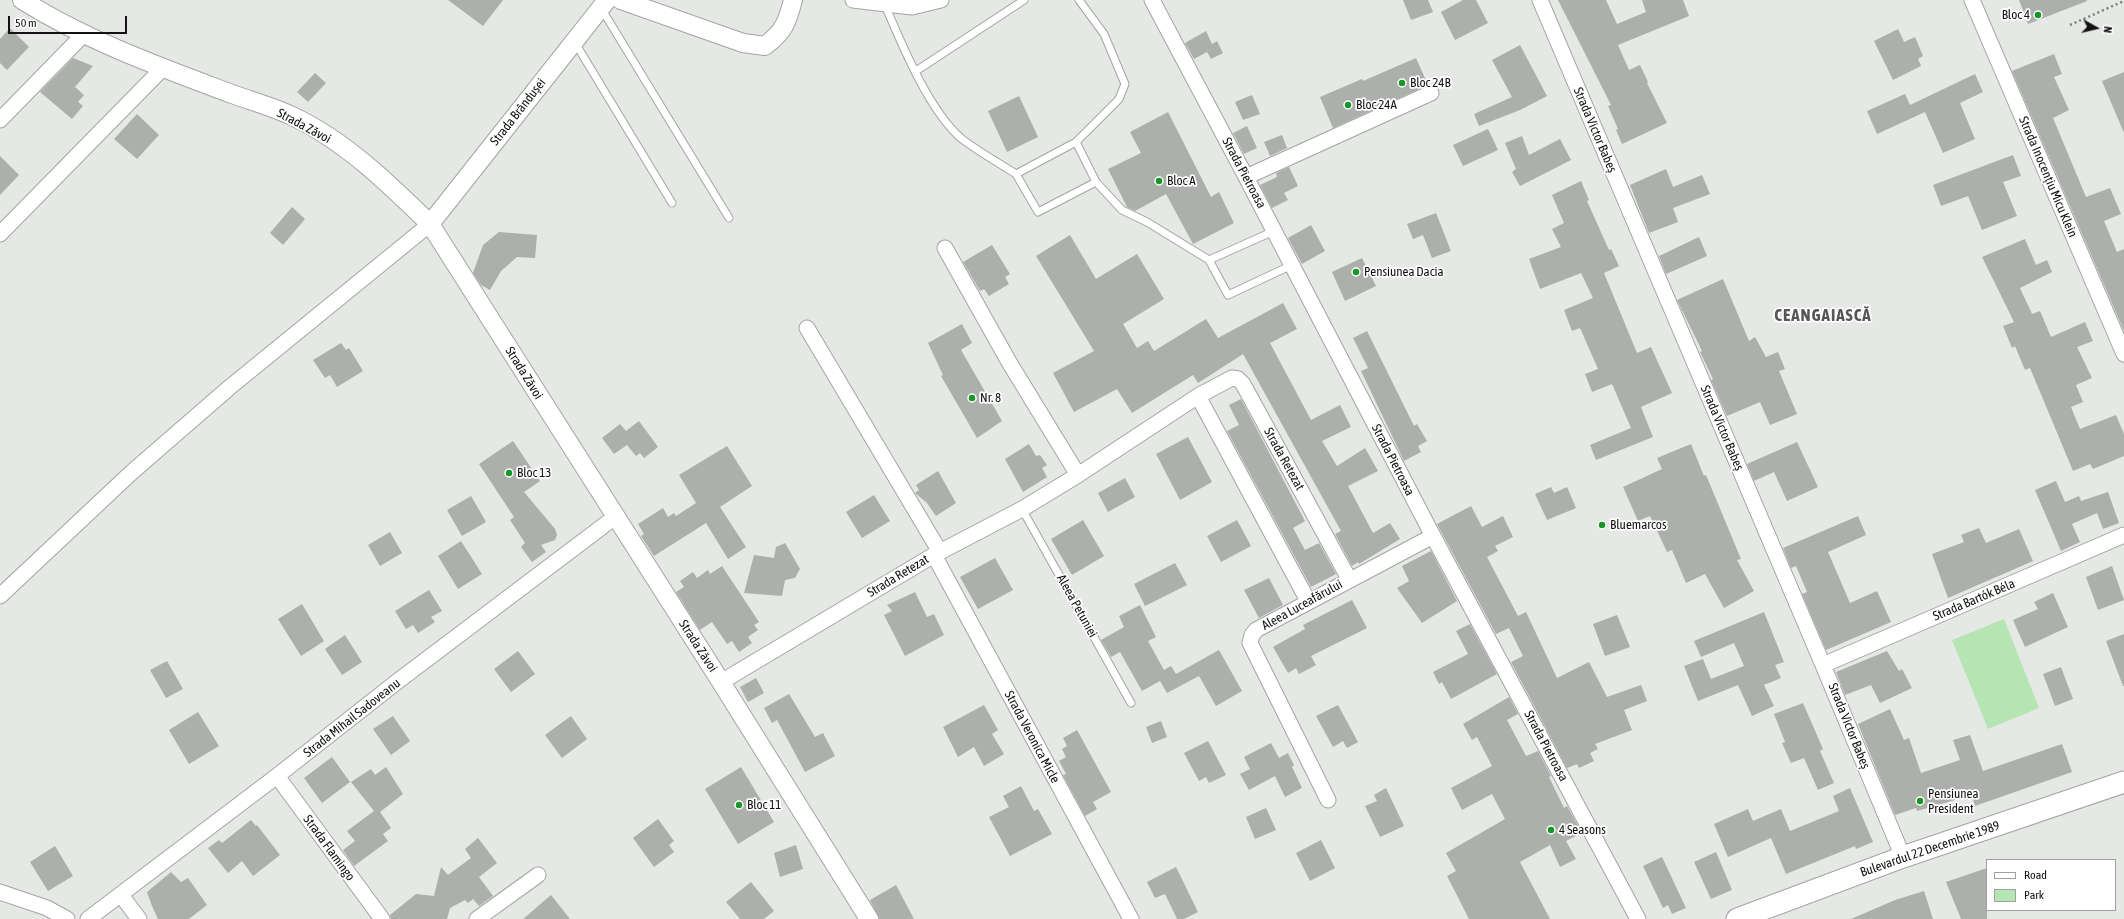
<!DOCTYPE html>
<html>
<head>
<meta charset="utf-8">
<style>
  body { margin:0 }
  #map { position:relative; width:2124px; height:919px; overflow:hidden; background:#e5e8e5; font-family:"Asap Condensed",sans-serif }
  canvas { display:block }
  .legend { position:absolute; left:1986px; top:859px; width:130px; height:52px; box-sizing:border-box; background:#fff; border:1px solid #a0a0a0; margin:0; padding:5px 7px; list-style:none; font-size:12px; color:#111211 }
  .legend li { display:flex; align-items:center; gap:8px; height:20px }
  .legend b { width:20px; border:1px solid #a0a0a0 }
  .north { position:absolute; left:2076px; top:8px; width:40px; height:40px; -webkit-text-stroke:3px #fff; paint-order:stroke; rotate:98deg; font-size:11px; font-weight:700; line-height:16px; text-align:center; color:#111211 }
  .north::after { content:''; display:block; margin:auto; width:14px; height:18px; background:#111211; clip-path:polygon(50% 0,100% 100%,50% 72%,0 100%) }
  .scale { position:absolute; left:8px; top:16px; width:119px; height:18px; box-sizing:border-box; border:2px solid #111211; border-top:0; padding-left:5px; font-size:12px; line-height:14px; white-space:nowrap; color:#111211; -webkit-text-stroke:3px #fff; paint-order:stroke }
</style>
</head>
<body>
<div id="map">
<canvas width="2124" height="919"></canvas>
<ul class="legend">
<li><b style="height:5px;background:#fff"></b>Road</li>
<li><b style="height:11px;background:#b6e5b4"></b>Park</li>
</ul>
<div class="north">N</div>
<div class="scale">50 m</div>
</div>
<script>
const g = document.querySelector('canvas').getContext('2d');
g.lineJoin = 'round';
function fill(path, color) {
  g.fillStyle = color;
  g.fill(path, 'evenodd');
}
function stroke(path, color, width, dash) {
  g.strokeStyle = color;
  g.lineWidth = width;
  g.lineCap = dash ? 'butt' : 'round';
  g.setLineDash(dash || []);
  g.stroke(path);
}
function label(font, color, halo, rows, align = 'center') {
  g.font = font + ' "Asap Condensed",sans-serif';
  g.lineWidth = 3.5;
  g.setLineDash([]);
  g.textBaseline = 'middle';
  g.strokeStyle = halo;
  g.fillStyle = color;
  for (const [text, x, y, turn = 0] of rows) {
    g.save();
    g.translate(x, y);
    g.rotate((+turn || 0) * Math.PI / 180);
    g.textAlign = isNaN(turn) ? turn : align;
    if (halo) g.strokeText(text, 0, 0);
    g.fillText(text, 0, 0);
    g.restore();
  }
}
fill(new Path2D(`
  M2004 619 2039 708 1988 729 1952 640Z`), '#b6e5b4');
fill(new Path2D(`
  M448 0H503L483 26Z
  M1403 0H1428L1433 12 1411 20Z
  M1463 0H1476L1488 23 1455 40 1441 12Z
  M1558 0H1606L1617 24 1646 12 1642 0H1683L1689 16 1618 45 1629 70 1640 65 1648 82 1647 83 1667 123 1622 144 1616 130 1618 129 1608 106 1611 105Z
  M2019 0H2087V1L2028 24Z
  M10 28 29 47 7 70 0 63V39Z
  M1898 29 1904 42 1915 37 1923 56 1918 59 1921 66 1893 80 1874 41Z
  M1206 31 1212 44 1217 41 1223 53 1211 59 1207 52 1194 59 1185 43Z
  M1520 45 1547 96 1520 110 1479 126 1474 114 1512 97 1492 60Z
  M2054 54 2062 74 2054 77 2069 110 2053 118 2086 197 2110 188 2121 214 2104 221 2117 252 2124 249V331L2012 71Z
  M73 58 93 66 75 87 84 95 78 102 83 106 72 119 40 92Z
  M1416 58 1428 85 1333 128 1320 97 1362 79 1363 81Z
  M2124 72V133L2102 81Z
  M315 73 326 83 308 102 297 92Z
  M1975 74 1983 92 1960 103 1975 139 1943 153 1925 112 1877 134 1867 111 1905 94 1910 105Z
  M1252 95 1260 114 1243 120 1235 102Z
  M1019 96 1038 137 1007 152 988 111Z
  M1168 112 1211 197 1219 192 1234 223 1193 244 1166 194 1135 211 1127 207 1108 169 1141 153 1130 132Z
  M137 114 159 135 137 159 114 139Z
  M1247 126 1257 148 1244 154 1233 133Z
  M1488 129 1498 150 1463 166 1453 145Z
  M1282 135 1287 148 1270 156 1264 142Z
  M1522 136 1529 155 1560 139 1571 160 1520 186 1512 172 1516 169 1505 143Z
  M2013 155 2021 176 2003 182 2017 216 1982 230 1968 196 1941 206 1933 185Z
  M0 156 19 175 0 195Z
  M1289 167 1298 186 1284 193 1288 200 1272 208 1260 185 1277 177 1276 173Z
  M1666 169 1673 187 1702 175 1710 194 1673 208 1678 222 1649 233 1630 185Z
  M1581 181 1589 200 1587 201 1609 250 1611 249 1619 266 1604 273 1637 353 1651 347 1672 393 1641 407 1653 437 1596 460 1590 445 1631 428 1612 384 1592 392 1585 374 1598 369 1580 328 1572 331 1564 310 1593 298 1581 273 1540 289 1529 259 1561 247 1552 229 1564 223 1552 195Z
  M292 207 305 219 283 245 270 233Z
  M1436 213 1451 251 1432 258 1423 235 1413 239 1407 224Z
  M1311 225 1325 251 1302 264 1288 238Z
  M499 232 537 235 535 258 517 257 501 271 490 290 481 285 473 273 483 245Z
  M1070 235 1096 279 1137 254 1164 299 1123 324 1137 348 1148 341 1154 351 1206 319 1218 338 1283 303 1297 329 1270 343 1311 420 1340 405 1351 427 1322 441 1337 466 1365 448 1378 471 1348 486 1373 533 1390 523 1400 539 1359 564 1358 562 1352 566 1335 534 1341 531 1243 354 1198 383 1193 375 1132 413 1117 389 1074 412 1053 373 1094 351 1036 256Z
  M1699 237 1707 256 1666 274 1659 256Z
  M2025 239 2036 265 2047 260 2052 272 2020 288 2032 314 2040 311 2051 337 2085 322 2093 341 2077 347 2092 378 2076 385 2083 402 2071 407 2080 429 2116 415 2124 434V456L2093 469 2090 464 2073 471 2030 368 2025 370 2015 346 2012 348 2003 326 2014 322 1982 257Z
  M992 245 1010 274 1005 277 1009 284 989 296 984 289 980 291 963 262Z
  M1362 258 1376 286 1345 301 1332 272Z
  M1723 279 1749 341 1755 337 1766 357 1778 352 1785 369 1779 371 1797 414 1770 425 1760 402 1727 416 1711 380 1713 379 1700 352 1702 351 1677 300Z
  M962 324 972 343 961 350 1002 421 977 438 941 376 943 375 928 343Z
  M1367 331 1414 426 1417 424 1427 441 1418 446 1421 452 1404 461 1361 371 1368 368 1353 338Z
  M341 343 346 350 349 348 363 371 337 387 330 375 325 378 313 360Z
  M1241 399 1305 521 1293 528 1305 550 1319 543 1336 574 1311 587 1227 431 1239 425 1229 405Z
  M639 421 658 447 644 458 640 453 636 456 627 445 614 454 602 438 620 424 626 431Z
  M1188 437 1212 482 1180 500 1156 454Z
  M513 441 540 481 524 492 555 529 557 535 555 540 541 545 546 552 532 562 521 547 525 543 510 520 514 517 479 464Z
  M1797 442 1818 487 1787 501 1774 472 1754 481 1747 464Z
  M1029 444 1036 456 1040 455 1047 465 1042 468 1047 477 1023 492 1005 459Z
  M1691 444 1704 476 1706 475 1741 559 1737 560 1754 591 1724 608 1705 574 1686 583 1672 550 1667 552 1650 516 1638 521 1623 487 1662 469 1657 458Z
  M727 446 752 486 720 507 746 547 728 559 706 523 654 556 641 536 644 534 638 524 663 508 668 517 674 513 676 516 696 503 679 475Z
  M938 471 956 503 936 516 927 503 915 493 919 490 916 485Z
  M1125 478 1135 497 1108 512 1098 493Z
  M2056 481 2065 502 2079 496 2081 501 2108 492 2119 523 2103 529 2097 513 2072 524 2080 542 2061 551 2035 490Z
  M1551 487 1554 493 1567 487 1576 508 1547 520 1535 494Z
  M874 495 890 521 862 538 846 512Z
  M471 496 486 522 462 536 447 510Z
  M1471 506 1482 527 1503 516 1513 537 1495 546 1498 551 1487 557 1518 616 1526 612 1557 678 1589 662 1607 697 1641 685 1647 701 1624 710 1632 730 1595 744 1598 749 1590 753 1594 761 1579 768 1577 764 1567 768 1511 662 1523 656 1509 628 1496 634 1437 524Z
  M1858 516 1866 535 1828 552 1850 603 1877 591 1891 622 1826 650 1802 594 1807 592 1796 566 1791 568 1783 548Z
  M1083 520 1104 556 1072 575 1051 539Z
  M1237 520 1251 546 1221 562 1207 536Z
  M1979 528 1986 543 2019 529 2033 561 1948 598 1932 554 1964 542 1961 535Z
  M390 532 402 553 380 566 368 545Z
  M461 541 482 574 458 589 438 556Z
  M785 543 800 569 795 578 785 580 782 596 744 593 754 555 774 558 776 547Z
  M1431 551 1457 601 1422 623 1397 588 1409 581 1402 566Z
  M995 558 1013 590 978 609 960 577Z
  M1175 563 1187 585 1145 606 1134 584Z
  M722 566 759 622 754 625 758 630 748 637 752 643 739 652 732 641 727 644 712 622 700 630 676 592 684 587 680 581 693 572 697 578 708 570 710 574Z
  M2112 566 2124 600 2098 610 2086 577Z
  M1269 578 1283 605 1259 618 1244 590Z
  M429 590 442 611 431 617 435 622 418 633 413 625 406 629 395 611Z
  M915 592 927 617 934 614 944 635 905 656 884 615 892 611 887 605Z
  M2053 593 2068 627 2025 647 2013 620 2038 609 2034 602Z
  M1352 600 1367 628 1311 656 1316 665 1299 674 1296 668 1288 673 1273 647 1305 629 1303 625Z
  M302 604 324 641 301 656 278 619Z
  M1140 605 1156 637 1148 641 1164 670 1171 666 1176 674 1219 650 1242 691 1216 706 1199 676 1167 693 1160 681 1142 691 1120 652 1111 657 1101 640 1124 627 1119 616Z
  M1764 612 1784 662 1775 665 1781 678 1764 685 1774 706 1752 716 1738 685 1698 701 1684 666 1703 659 1711 679 1744 666 1734 643 1701 657 1694 641Z
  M1617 615 1630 647 1605 656 1593 624Z
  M1470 624 1497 674 1451 699 1442 682 1439 684 1433 672 1468 654 1456 631Z
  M2124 634V686H2123L2106 641Z
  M345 635 362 662 342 675 325 649Z
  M518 651 535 674 511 692 494 669Z
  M1887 651 1899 671 1902 669 1912 688 1880 703 1871 685 1845 695 1836 672Z
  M167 661 183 689 166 698 150 670Z
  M2061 667 2073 699 2055 706 2043 674Z
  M756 678 764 693 748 702 740 687Z
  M789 694 815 737 823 733 835 756 805 772 777 720 772 723 764 708Z
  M1509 697 1518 714 1507 720 1526 756 1538 751 1551 776 1549 777 1564 808 1567 806 1582 833 1566 841 1576 859 1560 867 1550 845 1520 862 1550 919H1469L1447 876 1456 871 1446 853 1505 819 1492 794 1462 810 1451 788 1492 766 1477 737 1472 740 1463 724Z
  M1803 703 1823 749 1820 751 1834 783 1818 790 1804 758 1791 763 1782 743 1785 742 1774 714Z
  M984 705 998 730 992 734 1004 754 984 766 974 747 958 757 943 727Z
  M1338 705 1358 742 1347 748 1343 741 1333 747 1316 716Z
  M1890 709 1904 740 1909 738 1921 773 1960 760 1953 740 1970 735 1983 771 2062 744 2072 772 1975 806 1972 795 1917 811 1916 808 1895 815 1858 724Z
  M198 712 219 746 189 764 169 730Z
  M393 716 410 741 391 755 373 729Z
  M571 716 587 739 562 758 545 735Z
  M1161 721 1167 737 1152 743 1146 727Z
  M1077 730 1111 792 1093 802 1097 809 1085 816 1063 775 1066 774 1059 761 1066 757 1062 749 1067 746 1063 738Z
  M1208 741 1226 775 1209 783 1206 777 1199 781 1184 753Z
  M1271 743 1279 758 1288 753 1294 765 1292 767 1302 788 1285 797 1275 776 1249 790 1240 774 1250 769 1244 757Z
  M332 757 350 782 322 803 304 778Z
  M386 767 403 794 380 812 391 828 383 834 388 841 354 866 343 850 355 841 347 831 374 811 351 782 371 769 375 775Z
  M741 767 774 822 738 844 705 789Z
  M1021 786 1034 811 1038 809 1052 834 1010 856 989 817 1009 807 1003 796Z
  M1386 788 1404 826 1380 837 1365 806 1377 801 1374 795Z
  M1850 788 1873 842 1856 849 1855 846 1786 874 1771 838 1728 857 1714 824 1748 809 1753 821 1781 809 1790 831 1839 811 1833 796Z
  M1266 808 1276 830 1255 839 1246 817Z
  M658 819 674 841 669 845 674 852 654 867 633 838Z
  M251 820 256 826 257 825 280 855 253 876 242 861 228 873 208 848 219 840 222 843Z
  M478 838 497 863 479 877 493 896 479 906 473 899 468 903 465 900 450 908 447 919H391L390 915 416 894 434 896 441 867 448 875 471 858 465 849Z
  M1321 840 1335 868 1310 881 1296 853Z
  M796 845 803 869 780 877 774 853Z
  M55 846 73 876 48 891 30 862Z
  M1716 852 1732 890 1711 899 1694 862Z
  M1662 857 1686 908 1672 914 1668 905 1663 908 1643 866Z
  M1176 867 1198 912 1184 919H1177L1165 894 1155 898 1147 882Z
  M1987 868V919H1961L1946 882Z
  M171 872 181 882 188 878 207 905 189 919H158L152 906 147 892Z
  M751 882 774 911 764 919H740L726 902Z
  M896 885 914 919H879L870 900Z
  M1924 891 1933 919H1851L1895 900Z
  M551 895 570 919H523Z`), '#acafac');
const service = new Path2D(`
  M1079 0 1104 34 1125 84 1119 99 1076 142 1016 174 1038 212 1096 182
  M885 5C902 45 929 111 962 139 979 152 999 163 1016 174
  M601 8 729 218
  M574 41 672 203
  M916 71 1024 0
  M1076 142 1096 182 1122 210 1147 222 1209 260
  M1274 231 1209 260 1228 295 1292 265
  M1022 509 1131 703`);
const minor = new Path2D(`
  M853 0 912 7 941 0
  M1152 0 1246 177 1433 536 1638 919
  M1540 0 1823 665 1903 857
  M1972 0 2124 354
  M0 120 84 34
  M1246 177 1431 93
  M0 234 164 67
  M945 248 1009 362 1078 475
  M807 328 940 552
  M1198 396 1308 601
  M934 555 1131 919
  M0 596 132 472 230 387 430 224
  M1823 665 2124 535
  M721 682 934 555 1022 509 1078 475 1198 396 1232 378 1238 379 1243 384 1349 579
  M277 776 382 919
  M1328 800 1250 643 1252 635 1256 630 1433 536
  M0 892 47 908 67 919
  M121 895 139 919
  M88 919 277 776 398 681 615 517
  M477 919 538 875`);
const tertiary = new Path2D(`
  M22 0C87 41 160 67 232 94 251 101 273 107 292 116 344 140 389 184 430 224L721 682 869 919
  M621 0 743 43 765 46C784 31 787 23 793 0
  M430 224 607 0`);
const secondary = new Path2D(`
  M1737 919 1903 857 2124 782`);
stroke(service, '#a2a4a2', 9);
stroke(minor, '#a2a4a2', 17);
stroke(tertiary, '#a2a4a2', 20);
stroke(secondary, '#a2a4a2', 23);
stroke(new Path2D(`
  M2070 25 2124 1`), '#7c7e7c', 2.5, [2, 3]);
stroke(service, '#fff', 7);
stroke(minor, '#fff', 15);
stroke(tertiary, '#fff', 18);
stroke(secondary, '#fff', 21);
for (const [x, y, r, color] of [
  [2038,15,4,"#189628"],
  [1402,83,4,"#189628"],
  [1348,105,4,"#189628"],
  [1159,181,4,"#189628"],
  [1356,272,4,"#189628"],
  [972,398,4,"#189628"],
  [509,473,4,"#189628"],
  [1602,525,4,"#189628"],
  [1920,801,4,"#189628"],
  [739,805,4,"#189628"],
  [1551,830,4,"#189628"]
]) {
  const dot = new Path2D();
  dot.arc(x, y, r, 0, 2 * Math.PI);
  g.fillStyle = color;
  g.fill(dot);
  stroke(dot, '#fff', 1.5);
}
label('13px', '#111211', '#fff', [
  ["Bloc 4",2030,15,"right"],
  ["Bloc 24B",1410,83],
  ["Bloc 24A",1356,105],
  ["Bloc A",1167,181],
  ["Pensiunea Dacia",1364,272],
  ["Nr. 8",980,398],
  ["Bloc 13",517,473],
  ["Bluemarcos",1610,525],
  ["Pensiunea",1928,794],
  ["President",1928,809],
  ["Bloc 11",747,805],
  ["4 Seasons",1559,830]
], 'left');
label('13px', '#111211', '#fff', [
  ["Strada Brândușei",518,112,-52],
  ["Strada Zăvoi",304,126,28],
  ["Strada Victor Babeș",1595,130,67],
  ["Strada Pietroasa",1244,173,62],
  ["Strada Inocențiu Micu Klein",2048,177,67],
  ["Strada Zăvoi",524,373,58],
  ["Strada Victor Babeș",1722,428,67],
  ["Strada Retezat",1284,459,61],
  ["Strada Pietroasa",1393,460,63],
  ["Strada Retezat",898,576,-31],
  ["Strada Bartók Béla",1974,600,-23],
  ["Aleea Luceafărului",1302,605,-29],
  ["Aleea Petuniei",1077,606,61],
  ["Strada Zăvoi",698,646,57],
  ["Strada Mihail Sadoveanu",352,718,-38],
  ["Strada Victor Babeș",1849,726,68],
  ["Strada Veronica Micle",1032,737,62],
  ["Strada Pietroasa",1546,746,62],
  ["Strada Flamingo",329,848,54],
  ["Bulevardul 22 Decembrie 1989",1930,849,-19]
]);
g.letterSpacing = '1px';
label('bold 17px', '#555755', '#fff', [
  ["CEANGAIASCĂ",1823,316]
]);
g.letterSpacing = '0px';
</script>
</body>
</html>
